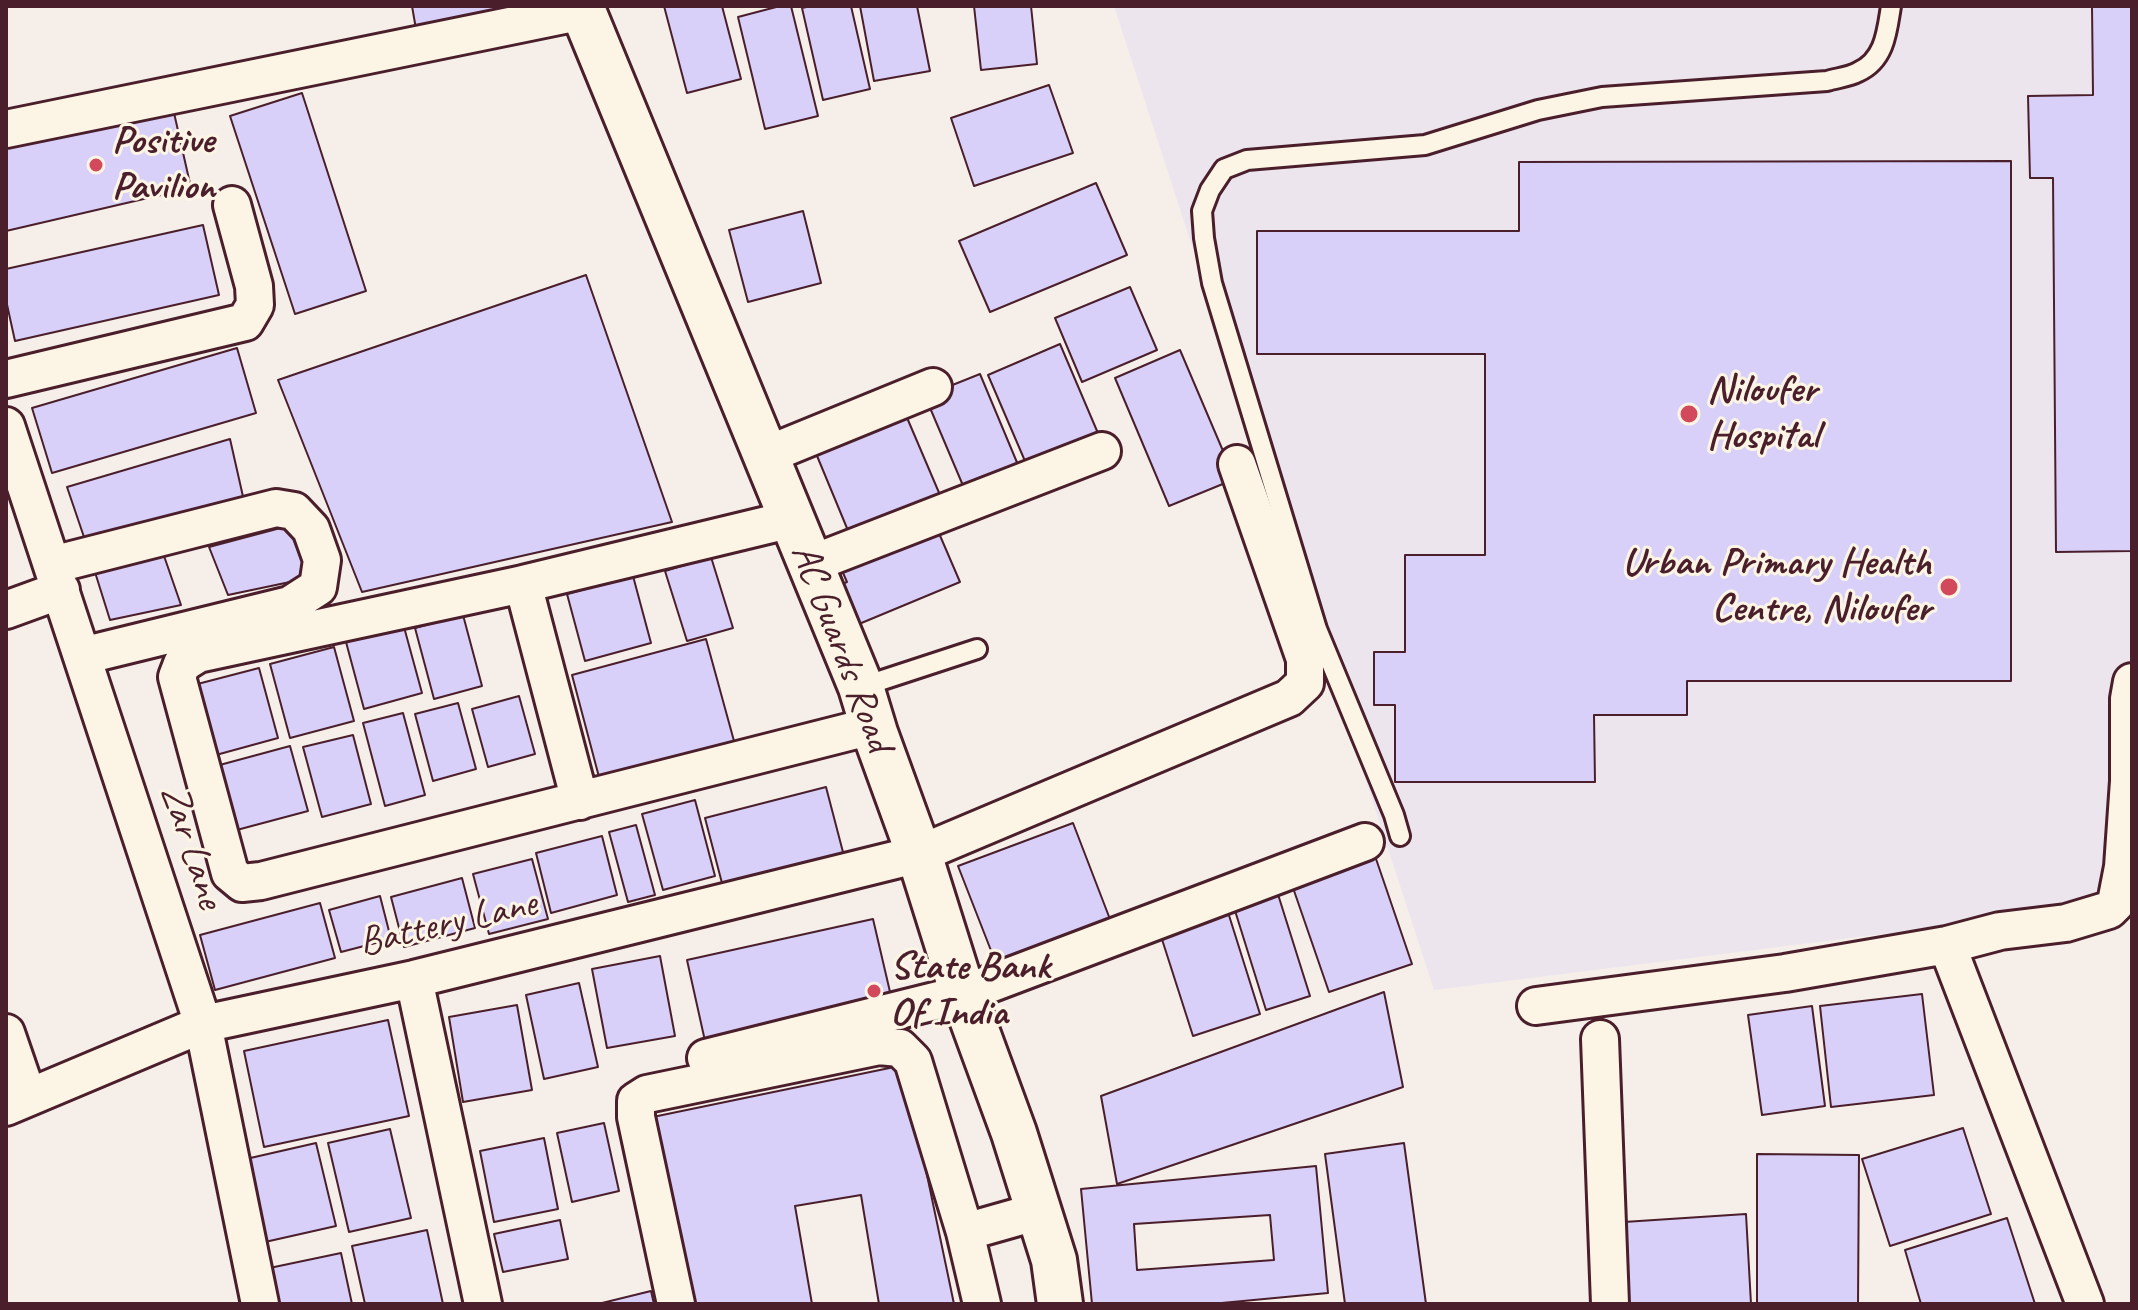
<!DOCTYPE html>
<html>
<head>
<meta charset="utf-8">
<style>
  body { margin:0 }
  #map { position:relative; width:2138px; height:1310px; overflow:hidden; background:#f5eee9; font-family:Caveat,sans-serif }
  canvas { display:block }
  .frame { position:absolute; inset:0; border:8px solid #4a1f2b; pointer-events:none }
</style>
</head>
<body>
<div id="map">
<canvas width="2138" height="1310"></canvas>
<div class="frame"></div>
</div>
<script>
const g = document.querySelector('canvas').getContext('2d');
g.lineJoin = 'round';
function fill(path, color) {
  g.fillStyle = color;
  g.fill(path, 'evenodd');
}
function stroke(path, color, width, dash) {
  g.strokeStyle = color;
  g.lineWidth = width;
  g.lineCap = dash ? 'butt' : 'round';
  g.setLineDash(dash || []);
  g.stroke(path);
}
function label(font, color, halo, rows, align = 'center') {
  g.font = font + ' Caveat,sans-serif';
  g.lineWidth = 6;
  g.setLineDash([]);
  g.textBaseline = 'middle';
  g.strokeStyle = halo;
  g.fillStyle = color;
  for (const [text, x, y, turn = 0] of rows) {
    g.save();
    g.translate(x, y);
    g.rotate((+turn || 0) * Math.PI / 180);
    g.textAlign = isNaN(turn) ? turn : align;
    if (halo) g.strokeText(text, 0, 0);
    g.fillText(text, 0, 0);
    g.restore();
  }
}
fill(new Path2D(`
  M1114 6H2132V822L2122 904 1434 990Z`), '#ece5ee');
const building = new Path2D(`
  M412 6H515L517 19 417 35Z
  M664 6H722L741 79 687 93Z
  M780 6H791L818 116 765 129 738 17Z
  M811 6H851L870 89 823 100 802 8Z
  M860 6H917L930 71 874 81Z
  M974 6H1031L1037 64 981 70Z
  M2092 6H2132V551L2056 552 2053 178H2030L2028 96 2093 95Z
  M1049 85 1073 153 974 186 951 118Z
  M302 93 366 291 295 314 230 116Z
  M172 104 191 188 6 231V142Z
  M2011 161V681H1687V715H1594L1595 782H1395V705H1374V652H1405V555H1485V354H1257V231H1519V162Z
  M1096 183 1127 255 990 312 959 241Z
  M803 211 821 283 748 302 729 230Z
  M203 225 219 295 15 341 6 300V269Z
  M586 275 672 522 362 592 278 380Z
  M1130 287 1157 350 1082 382 1055 318Z
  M1060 344 1103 445 1031 475 988 375Z
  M237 348 256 413 52 473 32 408Z
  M1180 350 1235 479 1169 506 1115 378Z
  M980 374 1021 472 967 495 925 396Z
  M905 413 940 495 849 533 815 451Z
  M230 439 244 501 85 540 67 487Z
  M932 517 960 582 859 624 842 584 847 582 840 566Z
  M288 526 309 578 228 595 209 547Z
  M163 553 181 605 110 620 94 569Z
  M711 557 733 628 687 641 665 571Z
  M633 576 651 643 585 661 567 594Z
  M463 615 482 686 434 699 415 628Z
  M404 627 422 693 364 709 346 642Z
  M706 639 734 741 599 777 572 675Z
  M334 647 354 721 290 738 270 664Z
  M259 668 278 738 205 758 186 687Z
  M519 696 535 754 488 767 472 709Z
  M458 703 476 769 433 781 415 714Z
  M403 713 425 795 385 806 363 723Z
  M353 735 371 804 322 817 303 747Z
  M290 746 308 811 233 831 216 766Z
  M826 787 844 856 723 887 705 818Z
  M695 800 715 876 663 890 642 814Z
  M1073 823 1113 927 999 971 958 866Z
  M636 825 655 895 628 902 609 832Z
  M602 836 617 895 551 913 536 853Z
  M1374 853 1412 964 1329 992 1291 882Z
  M532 859 548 919 489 934 473 874Z
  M462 878 475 928 404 947 391 897Z
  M1276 888 1310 996 1266 1010 1232 901Z
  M380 896 391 939 341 952 329 910Z
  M320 903 335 958 215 990 200 935Z
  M1227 909 1260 1014 1193 1036 1159 930Z
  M873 919 894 1009 707 1050 687 960Z
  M660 956 675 1036 607 1048 592 969Z
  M579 983 598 1067 544 1079 526 995Z
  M1384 992 1403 1087 1117 1184 1101 1096Z
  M1922 994 1934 1095 1831 1107 1820 1006Z
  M517 1005 532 1090 463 1102 449 1017Z
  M1812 1006 1825 1106 1762 1115 1748 1015Z
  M388 1020 409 1116 264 1147 244 1051Z
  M904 1065 954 1304H879L861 1195 795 1206 812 1304H687L648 1118Z
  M604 1123 619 1191 572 1202 557 1133Z
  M1963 1128 1991 1214 1890 1246 1862 1159Z
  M390 1129 411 1218 349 1232 328 1143Z
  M544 1138 558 1209 494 1222 480 1151Z
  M316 1143 336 1226 265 1242 246 1159Z
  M1404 1143 1426 1304H1345L1325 1154Z
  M1757 1154 1859 1155 1858 1304H1757Z
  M1316 1166 1328 1293 1211 1304H1092L1081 1189ZM1270 1215 1274 1260 1137 1270 1134 1224Z
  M1746 1214 1751 1304H1629L1624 1222Z
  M2007 1218 2035 1304H1921L1905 1250Z
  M560 1220 568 1259 503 1272 494 1234Z
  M427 1230 443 1304H365L352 1246Z
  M341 1253 352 1304H267L260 1270Z
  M651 1291 654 1304H598Z`);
fill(building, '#d8d0f9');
stroke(building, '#4a1f2b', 2);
const lane = new Path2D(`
  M861 687 977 649
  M1400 836 1394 815 1317 629 1212 283 1204 238 1202 211 1210 190 1224 169 1247 160 1425 145 1538 110 1602 97 1827 81C1837 78 1849 77 1858 72 1885 60 1887 31 1891 6`);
const street = new Path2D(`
  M6 129 583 11
  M6 379 245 322 255 305 254 286 232 205
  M6 426 203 1024 260 1304
  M764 456 933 387
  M792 519 523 584 198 654 182 664 177 677 230 873 242 883 261 881 872 726
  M811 564 1102 451
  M52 565 276 508 294 511 311 529 322 560 318 587 290 605 82 656
  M523 584 580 801
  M6 610 61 590
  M1947 945 2085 1304
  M414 979 483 1304
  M1536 1006 1785 973 1947 945 2000 931 2066 923 2109 910 2116 903 2123 867 2129 781V699L2132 682
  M6 1033 28 1097
  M1600 1039 1610 1304
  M706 1058 963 994 1365 842
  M6 1107 203 1024 414 979 919 854 1289 698 1305 683V659L1237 464
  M965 1232 982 1304
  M676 1304 636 1117V1101L647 1094 879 1046 900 1048 913 1061 965 1232 1039 1211`);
const secondary = new Path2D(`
  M581 6 861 687 875 733 919 854 963 994 1014 1133 1054 1260 1060 1304`);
stroke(lane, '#4a1f2b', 24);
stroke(street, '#4a1f2b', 42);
stroke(secondary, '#4a1f2b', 50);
stroke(lane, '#fcf5e5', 18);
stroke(street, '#fcf5e5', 36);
stroke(secondary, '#fcf5e5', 44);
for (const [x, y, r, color] of [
  [96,165,8,"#d1495b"],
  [1689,414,10,"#d1495b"],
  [1949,587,10,"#d1495b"],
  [874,991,8,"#d1495b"]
]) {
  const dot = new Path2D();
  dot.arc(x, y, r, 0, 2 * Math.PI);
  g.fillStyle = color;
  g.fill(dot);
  stroke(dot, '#fcf5e5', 3);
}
label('bold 40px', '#4a1f2b', '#fcf5e5', [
  ["Positive",112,142],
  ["Pavilion",112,188],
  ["Niloufer",1707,391],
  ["Hospital",1707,437],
  ["Urban Primary Health",1931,564,"right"],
  ["Centre, Niloufer",1931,610,"right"],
  ["State Bank",890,968],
  ["Of India",890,1014]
], 'left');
label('40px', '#4a1f2b', '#fcf5e5', [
  ["AC Guards Road",841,648,69],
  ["Zar Lane",191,847,72],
  ["Battery Lane",448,924,-13]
]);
</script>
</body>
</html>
